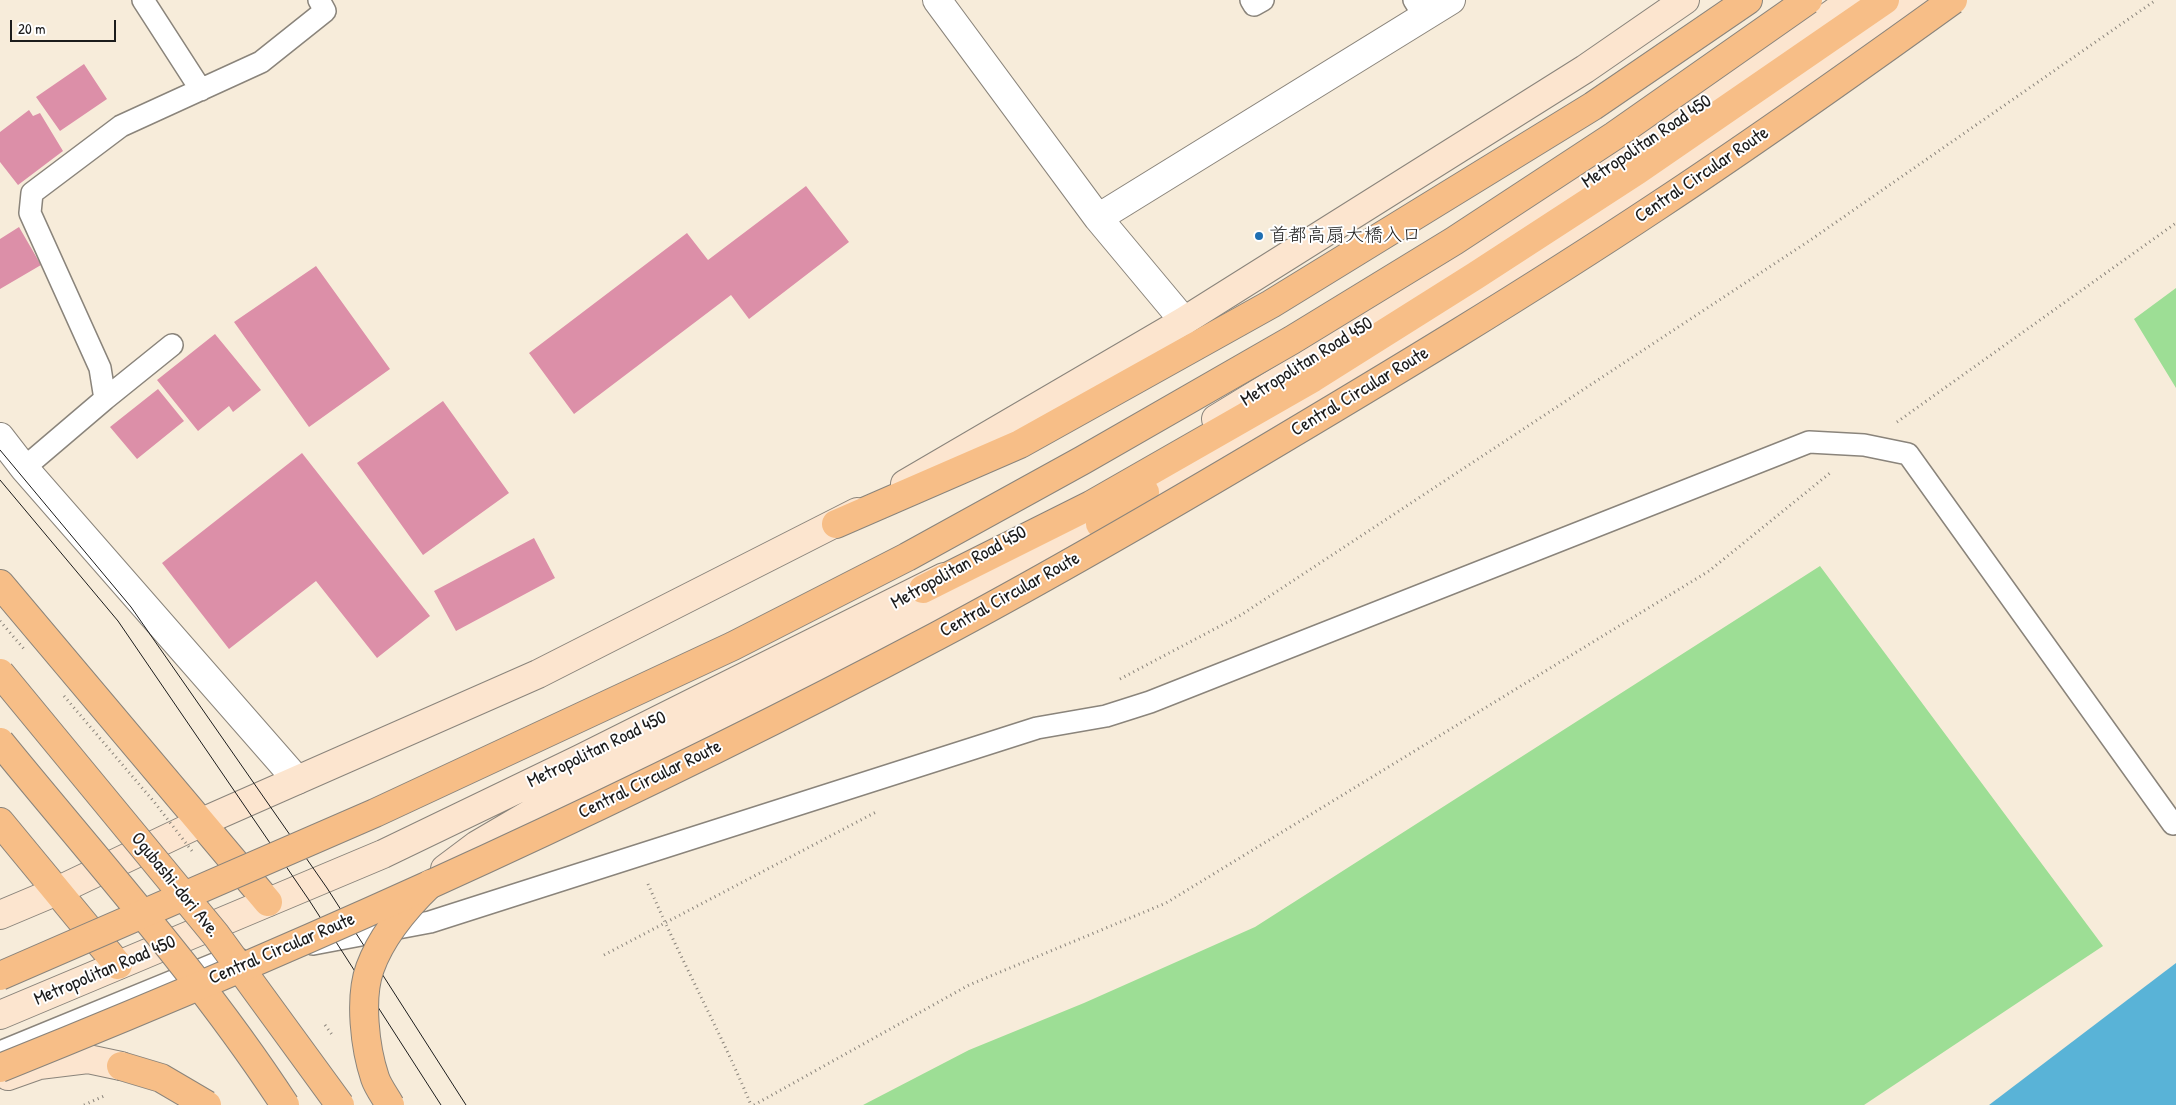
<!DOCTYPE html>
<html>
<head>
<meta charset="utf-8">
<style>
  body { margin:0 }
  #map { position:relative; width:2176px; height:1105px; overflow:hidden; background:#f7ecda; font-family:"Patrick Hand",sans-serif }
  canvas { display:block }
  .scale { position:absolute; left:10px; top:20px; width:106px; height:22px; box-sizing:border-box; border:2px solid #1c1c1c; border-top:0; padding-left:6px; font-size:15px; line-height:18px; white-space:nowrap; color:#1c1c1c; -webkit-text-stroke:4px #fff; paint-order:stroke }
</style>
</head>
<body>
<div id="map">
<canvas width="2176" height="1105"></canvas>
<div class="scale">20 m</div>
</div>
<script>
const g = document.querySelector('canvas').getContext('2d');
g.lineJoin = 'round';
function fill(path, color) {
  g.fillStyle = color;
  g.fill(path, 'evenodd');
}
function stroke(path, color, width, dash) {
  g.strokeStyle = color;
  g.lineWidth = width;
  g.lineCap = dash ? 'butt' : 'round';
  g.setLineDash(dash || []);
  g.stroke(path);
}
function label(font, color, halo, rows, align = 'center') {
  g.font = font + ' "Patrick Hand","Klee One",sans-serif';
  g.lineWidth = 4;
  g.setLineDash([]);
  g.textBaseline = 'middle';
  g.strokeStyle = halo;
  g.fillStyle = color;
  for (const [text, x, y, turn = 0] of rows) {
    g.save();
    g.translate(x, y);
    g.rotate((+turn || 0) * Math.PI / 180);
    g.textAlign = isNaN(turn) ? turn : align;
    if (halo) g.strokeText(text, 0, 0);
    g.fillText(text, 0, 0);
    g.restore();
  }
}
fill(new Path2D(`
  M2176 288V388L2134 319Z
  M1820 566 2103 946 1864 1105H863L969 1050 1084 1003 1255 927Z`), '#9dde95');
fill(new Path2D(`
  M2176 963V1105H1989Z`), '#59b3d7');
fill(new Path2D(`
  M84 64 107 99 60 131 36 97Z
  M29 110 33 116 40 113 63 151 18 185 0 162V132Z
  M806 186 849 242 749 319 731 295 574 414 529 353 687 233 708 260Z
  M19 227 41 265 0 289V239Z
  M316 266 390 369 309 427 234 322Z
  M215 334 261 390 233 412 229 406 198 431 157 380Z
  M158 389 184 421 137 459 110 427Z
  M443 401 509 493 423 555 357 463Z
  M302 453 430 616 377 658 316 581 229 649 162 563Z
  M534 538 555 578 456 631 434 591Z`), '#dc8fa8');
const service = new Path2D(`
  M143 0 201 90
  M1251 0 1254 5 1263 0
  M1414 0 1424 16
  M105 399 100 368 30 213 32 193 121 126 261 62 325 11 319 0
  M24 468 105 399 172 345
  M313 944 430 922 1037 728 1106 716 1150 702 1809 442 1864 445 1908 454 2173 824
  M0 1052 217 963 239 959`);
const minor = new Path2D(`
  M937 0 1098 218 1184 321
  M1098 218 1451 0
  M0 437 24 468 297 780`);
const secondary = new Path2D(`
  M1216 419 1303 366 1627 158 1852 0
  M905 484 1184 321 1585 69 1685 0
  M445 869 477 845 530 814 926 616 1100 524 1320 393 1481 292 1645 187 1914 0
  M0 915 57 891 202 822 538 674 857 512
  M0 1015 383 854 580 759 944 577
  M8 1076 39 1065 88 1059 121 1066`);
const primary = new Path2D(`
  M0 584 268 902
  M0 822 118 965`);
const motorway = new Path2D(`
  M836 524 1020 444 1271 304 1593 106 1748 0
  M1100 524 1145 492
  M923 589 1091 505 1313 378 1475 276 1638 170 1885 0`);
stroke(service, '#8a847b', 24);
stroke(minor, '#8a847b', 30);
stroke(secondary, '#8a847b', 30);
stroke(primary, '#8a847b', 30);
stroke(motorway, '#8a847b', 30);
stroke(new Path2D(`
  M1897 422 2176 223
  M1120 679 1241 615 1809 241 2156 0
  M648 884C680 959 720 1030 751 1105
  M604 955 876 812
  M84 1105 104 1096
  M754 1105 969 985 1166 903 1709 571 1830 473`), '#8a847b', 3, [1, 4]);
stroke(service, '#fff', 21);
stroke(minor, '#fff', 28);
stroke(secondary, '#fce5cf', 28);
stroke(primary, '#f7be87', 28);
stroke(motorway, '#f7be87', 28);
stroke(new Path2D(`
  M0 450 131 607 327 888 466 1105
  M0 480 118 621 309 900 441 1105`), '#1c1c1c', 1);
const primaryBridge = new Path2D(`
  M0 673 216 935 340 1105
  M0 742C97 861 201 976 285 1105
  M121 1066 161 1078 207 1105
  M390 1105C385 1096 378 1087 375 1078 365 1048 359 998 370 968 382 935 405 908 430 884`);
const motorwayBridge = new Path2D(`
  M0 976 375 813 733 646 907 557 1083 460 1292 340 1454 241 1614 136 1808 0
  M0 1068C319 940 633 797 937 636 1042 580 1146 520 1249 459 1387 377 1525 294 1659 205 1759 139 1856 70 1953 0`);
stroke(primaryBridge, '#8a847b', 30, []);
stroke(motorwayBridge, '#8a847b', 30, []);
stroke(new Path2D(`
  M0 621 24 649
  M64 696 155 803 192 851
  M325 1025 333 1036`), '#8a847b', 3, [1, 4]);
stroke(primaryBridge, '#f7be87', 28);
stroke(motorwayBridge, '#f7be87', 28);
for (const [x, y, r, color] of [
  [1259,236,5,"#1f6fb2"]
]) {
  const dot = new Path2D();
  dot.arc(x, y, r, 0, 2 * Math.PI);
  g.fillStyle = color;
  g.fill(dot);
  stroke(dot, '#fff', 2);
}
label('19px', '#1c1c1c', '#fff', [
  ["Metropolitan Road 450",1647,142,-34],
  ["Central Circular Route",1702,175,-34],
  ["Metropolitan Road 450",1307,362,-32],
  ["Central Circular Route",1360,392,-31],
  ["Metropolitan Road 450",959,568,-29],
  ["Central Circular Route",1010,595,-29],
  ["Metropolitan Road 450",597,750,-26],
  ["Central Circular Route",650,780,-26],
  ["Ogubashi-dori Ave.",175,885,51],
  ["Central Circular Route",282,949,-23],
  ["Metropolitan Road 450",105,971,-23]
]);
label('19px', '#1c1c1c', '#fff', [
  ["首都高扇大橋入口",1269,236]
], 'left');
</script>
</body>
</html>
